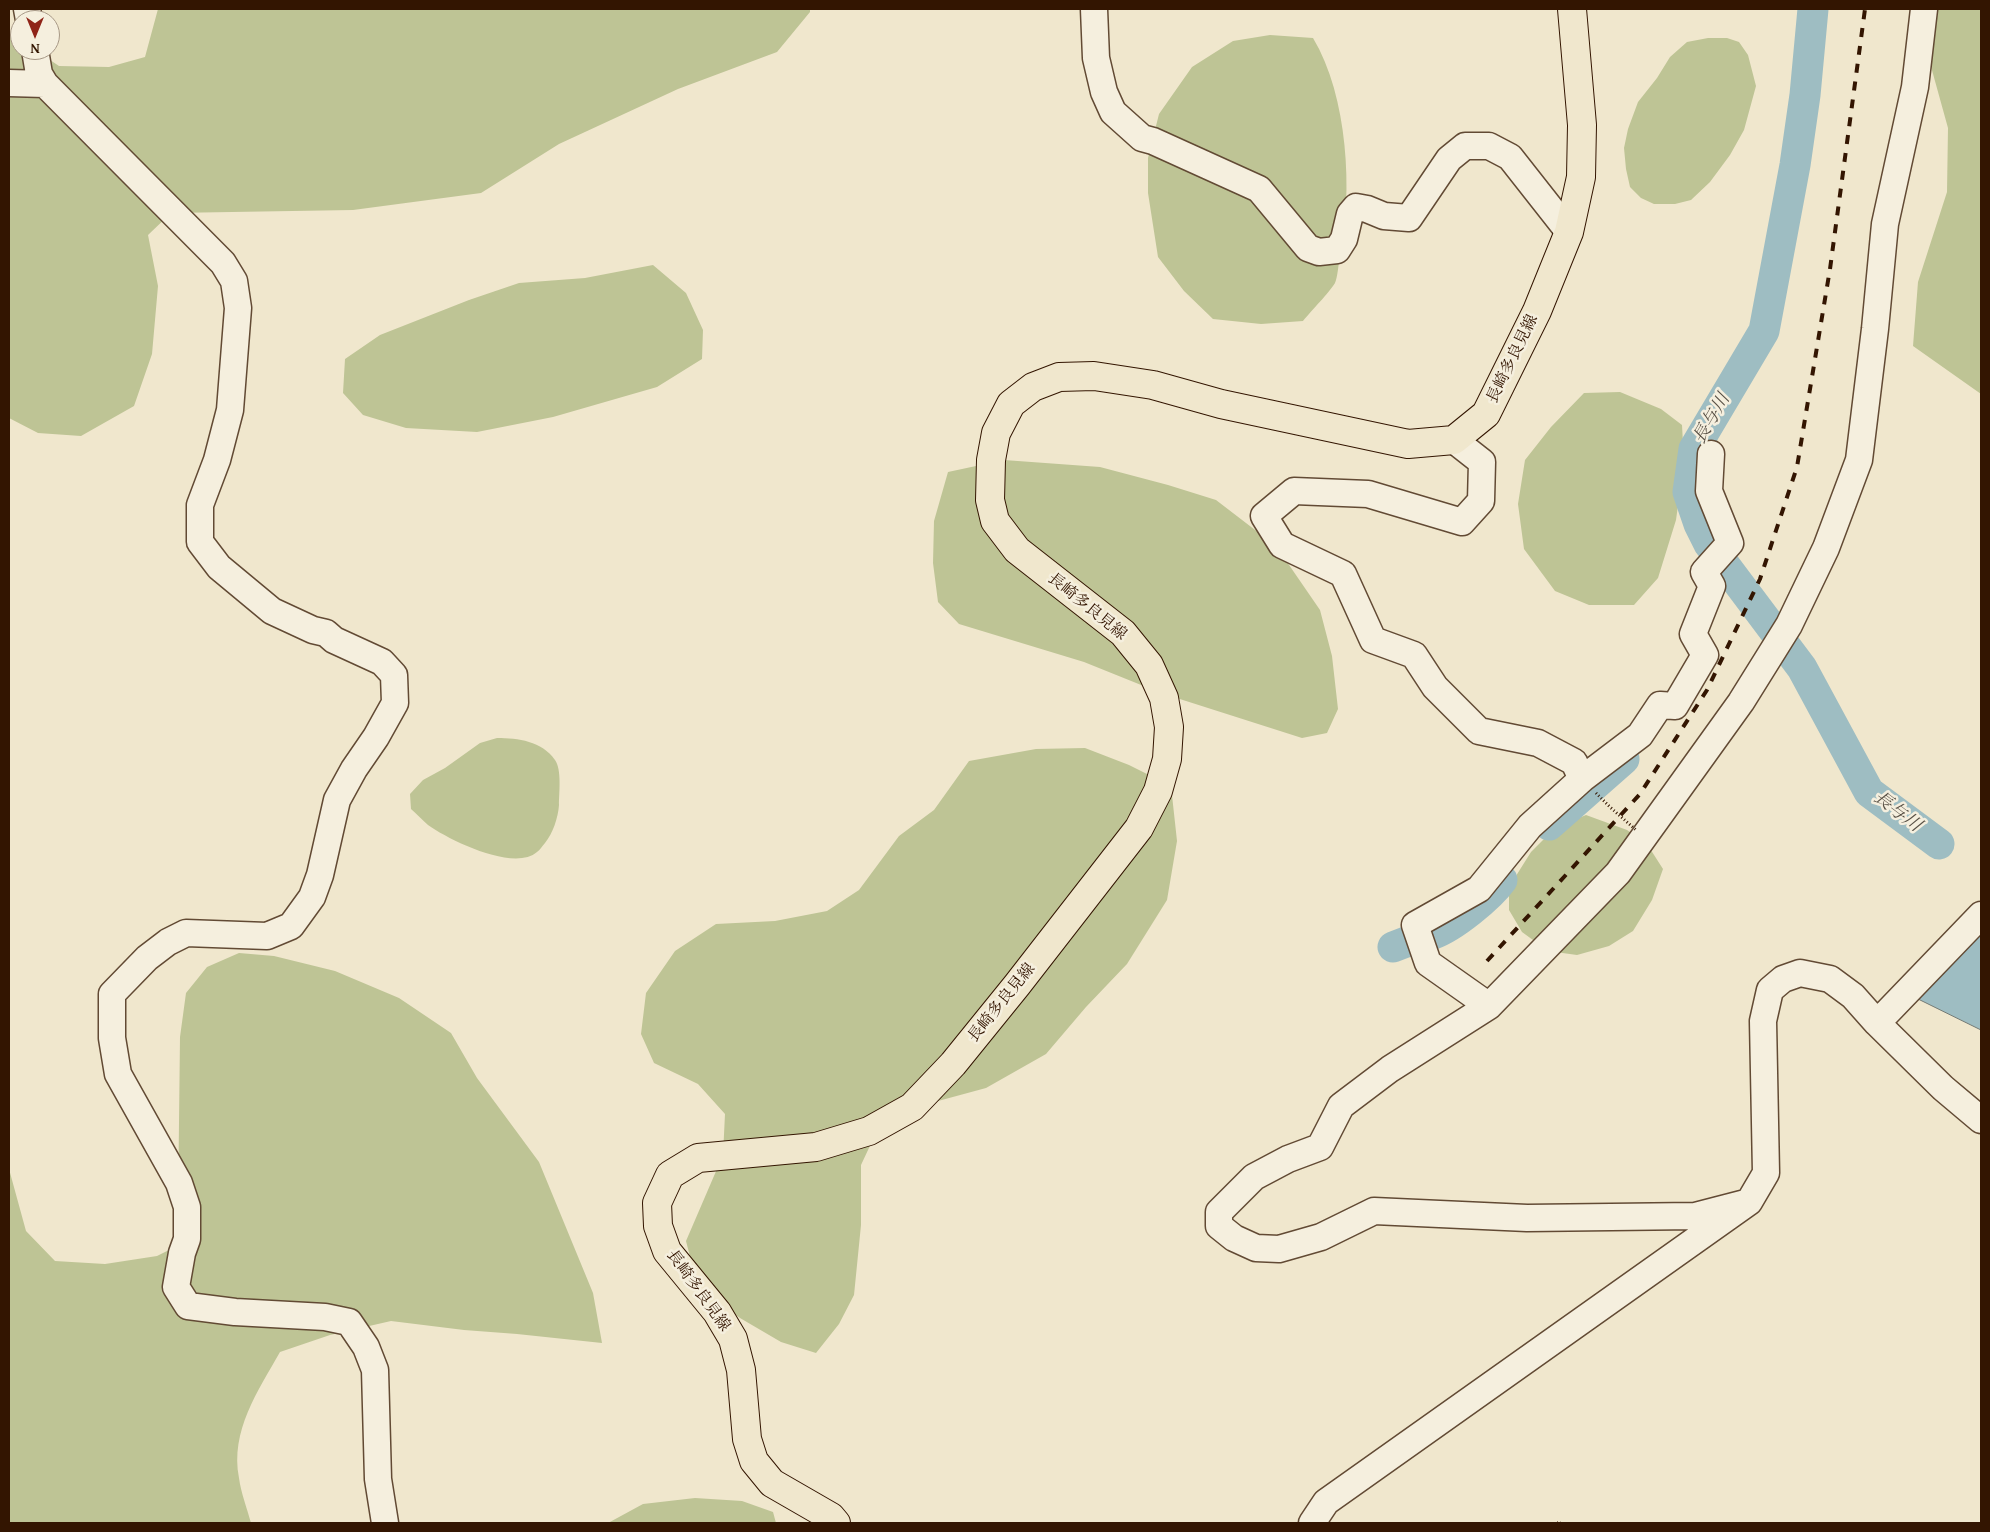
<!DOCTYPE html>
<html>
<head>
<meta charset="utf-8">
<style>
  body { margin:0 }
  #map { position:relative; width:1990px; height:1532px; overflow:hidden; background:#f0e7cd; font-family:"Gentium Book Plus",serif }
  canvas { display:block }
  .frame { position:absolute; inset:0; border:10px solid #331501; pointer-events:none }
  .north { position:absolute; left:10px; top:10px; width:50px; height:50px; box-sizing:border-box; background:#f5efde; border:1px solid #a79886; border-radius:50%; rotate:180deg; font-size:14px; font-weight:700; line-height:20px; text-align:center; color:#331501 }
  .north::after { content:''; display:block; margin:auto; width:18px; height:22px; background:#8f2418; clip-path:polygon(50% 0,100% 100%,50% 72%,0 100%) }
</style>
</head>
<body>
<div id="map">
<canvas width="1990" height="1532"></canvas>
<div class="frame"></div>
<div class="north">N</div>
</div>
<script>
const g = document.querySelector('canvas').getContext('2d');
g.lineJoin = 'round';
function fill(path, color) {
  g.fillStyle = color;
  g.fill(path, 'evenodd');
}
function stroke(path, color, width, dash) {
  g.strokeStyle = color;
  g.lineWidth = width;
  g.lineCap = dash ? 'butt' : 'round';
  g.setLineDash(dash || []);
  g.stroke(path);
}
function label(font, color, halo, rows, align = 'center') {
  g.font = font + ' "Gentium Book Plus","Noto Serif JP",serif';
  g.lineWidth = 5;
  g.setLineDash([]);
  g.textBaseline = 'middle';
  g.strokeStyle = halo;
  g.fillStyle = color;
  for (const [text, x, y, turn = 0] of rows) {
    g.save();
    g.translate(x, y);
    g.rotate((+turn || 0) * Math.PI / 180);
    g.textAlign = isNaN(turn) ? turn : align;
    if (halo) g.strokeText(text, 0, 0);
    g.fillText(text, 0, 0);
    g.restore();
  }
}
fill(new Path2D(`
  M158 9H810V12L777 52 678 89 559 144 481 193 353 210 171 213 148 235 158 286 152 354 134 406 81 436 38 433 9 418V33L20 40V50H35L59 66 109 67 145 57Z
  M1937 9H1981V394L1913 346 1918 282 1947 192 1948 128 1930 63Z
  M1270 35 1313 38C1348 96 1353 192 1340 257 1338 265 1338 276 1335 283 1329 293 1311 311 1303 321L1261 324 1213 319 1184 291 1158 257 1148 193V158L1159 114 1192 67 1233 41Z
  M1708 38H1727L1739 42 1748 55 1756 86 1744 130 1730 155 1710 182 1691 200 1675 204H1654L1641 198 1630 187 1626 169 1624 148 1628 129 1638 102 1657 78 1670 57 1687 42Z
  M653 265 686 293 703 330 702 359 657 387 553 417 477 432 406 428 363 415 343 393 345 359 380 335 469 300 519 283 585 278Z
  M1620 392 1661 409 1682 425 1684 462 1676 520 1658 578 1634 605H1589L1555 591 1524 549 1518 504 1525 460 1551 427 1584 393Z
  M1004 460 1100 467 1168 485 1216 500 1276 546 1320 610 1332 656 1338 709 1327 733 1302 738 1161 693 1084 662 959 624 938 602 933 563 934 521 948 472Z
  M497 738C518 738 542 741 555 760 562 770 559 793 559 805 558 818 553 833 545 843 542 846 540 850 537 852 514 872 449 840 428 825 422 820 417 814 411 809L410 794 423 780 445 768 480 743Z
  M1085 748 1129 765 1171 786 1177 841 1167 900 1127 964 1086 1007 1046 1054 986 1088 927 1104 875 1135 861 1165V1225L854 1295 839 1324 816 1353 781 1342 740 1318 698 1288 686 1241 723 1155 725 1114 698 1084 654 1063 641 1034 646 993 675 951 716 924 775 921 827 911 859 890 899 836 934 810 969 761 1036 749Z
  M1586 815 1627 830 1647 844 1663 869 1652 900 1633 931 1609 946 1577 955 1548 951 1522 932 1509 910V887L1531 852 1555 828Z
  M239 953 274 956 335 971 399 998 451 1033 477 1078 539 1162 593 1293 602 1343 517 1334 464 1330 391 1321 330 1335 280 1352C258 1391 230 1431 239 1478 241 1493 247 1508 251 1523H9V1169L26 1231 55 1261 105 1264 157 1256 181 1244 178 1209 180 1037 186 993 207 967Z
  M695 1498 742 1501 773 1512 776 1523H608L643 1504Z`), '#bec495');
const water = new Path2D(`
  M1981 929V1030L1916 998Z`);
fill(water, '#9ebdc2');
stroke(water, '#737a75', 1);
stroke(new Path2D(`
  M1813 9 1805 95 1795 165 1764 331 1694 449 1688 492 1699 524 1709 544 1802 668 1869 792 1939 844
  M1549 825 1624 759
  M1433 934C1453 927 1490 897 1502 880
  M1393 947 1406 942`), '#9ebdc2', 31);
const minor = new Path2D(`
  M27 9 29 20
  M1094 9 1096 58 1104 92 1113 112 1142 138 1153 141 1259 189 1308 248 1319 252 1337 250 1344 239 1350 214 1356 207 1367 209 1384 216 1409 218 1449 159 1465 146H1489L1510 157 1569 232
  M35 50 39 74 45 84 223 263 234 281 238 308 230 410 217 460 200 505V542L219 567 272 611 313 630 326 633 334 640 382 662 394 675 395 703 376 737 354 769 337 800 320 875 312 897 291 926 267 936 186 933 168 942 147 958 112 994V1038L118 1074 179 1183 187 1207V1239L182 1253 176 1287 188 1306 235 1312 325 1317 349 1322 366 1347 375 1370 378 1479 385 1523
  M9 83 45 84
  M1454 440 1482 462 1481 501 1462 522 1368 494 1294 491 1264 516 1282 545 1343 574 1373 640 1414 655 1435 687 1479 731 1538 743 1574 762 1582 779
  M1489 1006 1428 963 1415 925 1479 889 1530 826 1582 779 1640 735 1660 705 1675 706 1705 655 1693 634 1712 586 1704 572 1730 543 1709 491 1711 454
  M1877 1023 1981 915
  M1749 1202 1695 1216 1527 1218 1374 1211 1321 1237 1279 1249 1256 1248 1234 1238 1219 1226V1212L1254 1177 1288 1159 1320 1147 1341 1106 1390 1069 1489 1006 1618 873 1741 702 1789 625 1826 548 1859 460 1875 329 1885 224 1915 87 1924 9
  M1312 1523 1326 1502 1749 1202 1766 1173 1763 1021 1770 990 1783 979 1800 973 1830 979 1853 996 1877 1023 1943 1088 1981 1120`);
const major = new Path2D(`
  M836 1523 831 1517 772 1483 754 1461 747 1439 741 1370 733 1339 717 1312 667 1251 658 1226 657 1203 670 1175 698 1158 816 1147 869 1131 912 1107 953 1064 1017 985 1139 828 1158 791 1167 759 1169 727 1164 698 1149 665 1123 633 1017 550 995 521 990 500 991 460 996 433 1011 404 1033 387 1059 377 1094 376 1153 385 1221 404 1408 444 1454 440 1486 414 1537 311 1569 232 1581 177 1582 125 1572 9`);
stroke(minor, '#624a34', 29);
stroke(major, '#331501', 30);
stroke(new Path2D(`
  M1596 793 1611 808
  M1557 1523H1561`), '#331501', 3, [1, 2.5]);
stroke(minor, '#f5efde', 26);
stroke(major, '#f0e7cd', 28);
stroke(new Path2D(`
  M1487 961 1640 794 1707 690 1760 579 1797 467 1830 269 1865 9`), '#331501', 4, [9, 9]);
stroke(new Path2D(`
  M1611 808 1636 830`), '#331501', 3, [1, 2.5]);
label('16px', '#331501', '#f5efde', [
  ["長崎多良見線",1513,359,-64],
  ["長崎多良見線",1087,607,39],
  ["長崎多良見線",1002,1003,-51],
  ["長崎多良見線",698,1291,54]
]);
label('italic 18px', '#585045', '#f5efde', [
  ["長与川",1712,419,-60],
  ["長与川",1897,812,37]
]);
</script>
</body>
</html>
